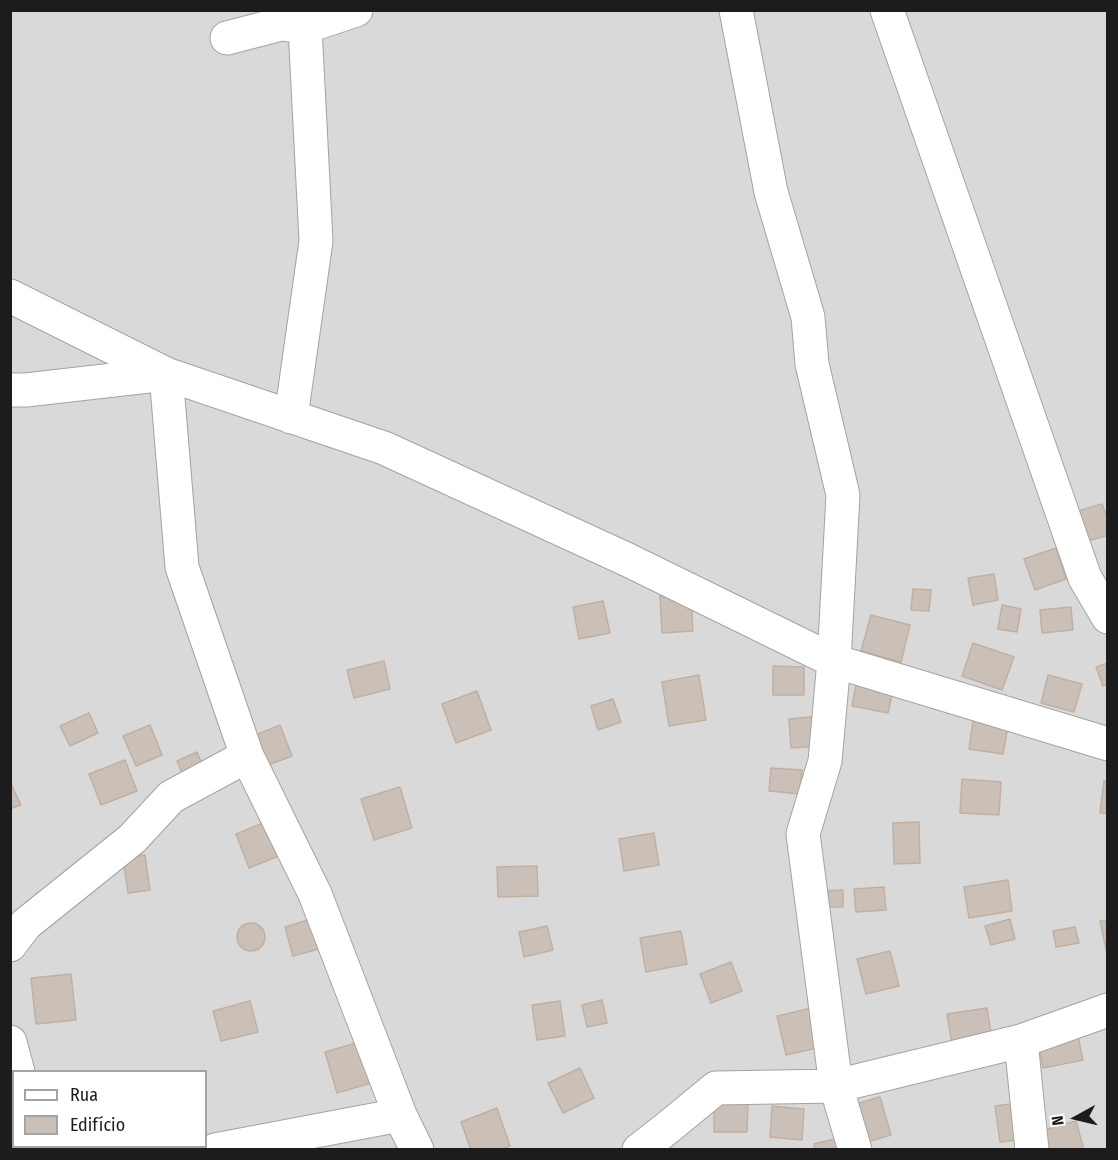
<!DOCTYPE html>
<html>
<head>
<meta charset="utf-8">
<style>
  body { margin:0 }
  #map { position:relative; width:1118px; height:1160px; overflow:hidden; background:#efeae1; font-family:"Fira Sans Condensed",sans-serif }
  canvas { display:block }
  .frame { position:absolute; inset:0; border:12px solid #1c1c1c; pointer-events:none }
  .legend { position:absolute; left:12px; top:1070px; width:195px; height:78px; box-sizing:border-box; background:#fff; border:2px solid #a4a4a4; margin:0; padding:8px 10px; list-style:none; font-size:18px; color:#1c1c1c }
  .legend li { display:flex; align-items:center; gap:12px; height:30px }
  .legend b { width:30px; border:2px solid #a4a4a4 }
  .north { position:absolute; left:1046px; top:1088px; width:60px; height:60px; -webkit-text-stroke:4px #fff; paint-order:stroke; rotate:262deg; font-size:16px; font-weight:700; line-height:24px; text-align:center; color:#1c1c1c }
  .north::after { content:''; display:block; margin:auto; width:21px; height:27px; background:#1c1c1c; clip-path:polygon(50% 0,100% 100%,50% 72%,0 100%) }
</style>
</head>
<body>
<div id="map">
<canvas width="1118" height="1160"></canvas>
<div class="frame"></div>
<ul class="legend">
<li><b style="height:8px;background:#fff"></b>Rua</li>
<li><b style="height:16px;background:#cbc0b7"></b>Edifício</li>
</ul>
<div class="north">N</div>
</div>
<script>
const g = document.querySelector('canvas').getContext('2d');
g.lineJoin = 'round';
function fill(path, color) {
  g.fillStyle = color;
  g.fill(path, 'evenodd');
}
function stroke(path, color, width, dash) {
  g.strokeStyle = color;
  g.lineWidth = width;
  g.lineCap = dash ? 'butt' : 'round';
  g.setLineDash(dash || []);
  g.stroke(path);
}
fill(new Path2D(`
  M10 11H1107V1149H11ZM14 1072H206V1146H14Z`), '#dad9d9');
const building = new Path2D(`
  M1102 504 1108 520V535L1088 541 1078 511Z
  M1056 548 1066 579 1035 590 1024 559Z
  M994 574 998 600 973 605 968 578Z
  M913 589 931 590 929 611 911 610Z
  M691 595 693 631 662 633 660 596Z
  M603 601 610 633 579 639 573 607Z
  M1002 605 1021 609 1017 632 998 629Z
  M1071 607 1073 630 1042 633 1040 610Z
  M871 615 910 625 901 662 861 651Z
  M973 643 1014 657 1002 690 962 676Z
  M384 661 390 689 354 698 347 670Z
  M1108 663V684L1103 686 1096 667Z
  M773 666 804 667V695H773Z
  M858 674 895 681 888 713 852 706Z
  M699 675 706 720 669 726 662 682Z
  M1048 675 1082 684 1074 712 1041 703Z
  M477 691 491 730 456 743 442 704Z
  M613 699 621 722 598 730 591 706Z
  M89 713 98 733 70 746 60 726Z
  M974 714 1009 720 1003 754 969 749Z
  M820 716 822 746 791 748 789 719Z
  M150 725 162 755 136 766 123 736Z
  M280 725 292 756 263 767 251 737Z
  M197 752 205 770 184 778 177 761Z
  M125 760 137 791 101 805 89 774Z
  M771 768 802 770 800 794 769 791Z
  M962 779 1001 782 999 815 960 813Z
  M1104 781 1108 782V814L1100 813Z
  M10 782 21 805 10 809Z
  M400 787 412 828 374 840 361 799Z
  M273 819 286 853 249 868 236 834Z
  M919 822 920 863 894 864 893 823Z
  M654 833 659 865 624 871 619 839Z
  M145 855 150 890 128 893 123 858Z
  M537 866 538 896 498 897 497 867Z
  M1008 880 1012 911 969 918 964 887Z
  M884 887 886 910 856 912 854 889Z
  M843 890V907H823V891Z
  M321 916 330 946 293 956 285 927Z
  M1010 919 1015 939 991 945 985 926Z
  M1108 920V959L1100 921Z
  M237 937a14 14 0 1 1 28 0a14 14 0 1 1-28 0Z
  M547 926 553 950 524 957 519 932Z
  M1075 927 1079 943 1056 947 1053 931Z
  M681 931 687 964 646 972 640 938Z
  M890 951 899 986 866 994 857 959Z
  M731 962 742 991 711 1003 700 974Z
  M71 974 76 1020 36 1024 31 978Z
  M602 1000 607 1023 587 1027 582 1005Z
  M250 1001 258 1032 221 1041 213 1011Z
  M560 1001 565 1036 537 1040 532 1005Z
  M812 1008 821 1047 786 1055 777 1016Z
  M987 1008 992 1039 952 1045 947 1014Z
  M1077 1031 1083 1060 1043 1068 1038 1039Z
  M366 1040 378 1081 337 1093 325 1052Z
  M580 1068 594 1098 563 1113 548 1083Z
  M880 1097 891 1135 860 1144 849 1106Z
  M714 1098 748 1099 747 1132H714Z
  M1025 1102 1028 1139 1000 1142 995 1106Z
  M772 1106 804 1109 802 1140 770 1137Z
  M497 1108 510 1146 500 1150H471L461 1122Z
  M1076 1121 1084 1150H1049L1044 1130Z
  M843 1137 846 1150H815L814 1144Z
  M124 1146H163L164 1150H124Z`);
fill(building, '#cbc0b7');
stroke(building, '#c1b0a2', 1.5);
const minor = new Path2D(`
  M736 10 771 192 808 317 812 364 843 495 834 661 825 761 803 834 836 1086 855 1150
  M887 10 1085 578 1108 617
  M227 38 281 24 305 27 356 10
  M10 296 166 374 384 448 628 560 834 661 1108 744
  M10 390H26L166 374 182 567 247 756 315 894 400 1115 417 1150
  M291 417 316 241 305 27
  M10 945 26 924 132 839 171 797 247 756
  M1021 1041 1032 1150
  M10 1042 18 1072
  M38 1146 39 1150
  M215 1150 400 1115
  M639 1150 666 1129 716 1088 836 1086 1021 1041 1108 1010`);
stroke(minor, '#a3a3a3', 35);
stroke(minor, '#fff', 33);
</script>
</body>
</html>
